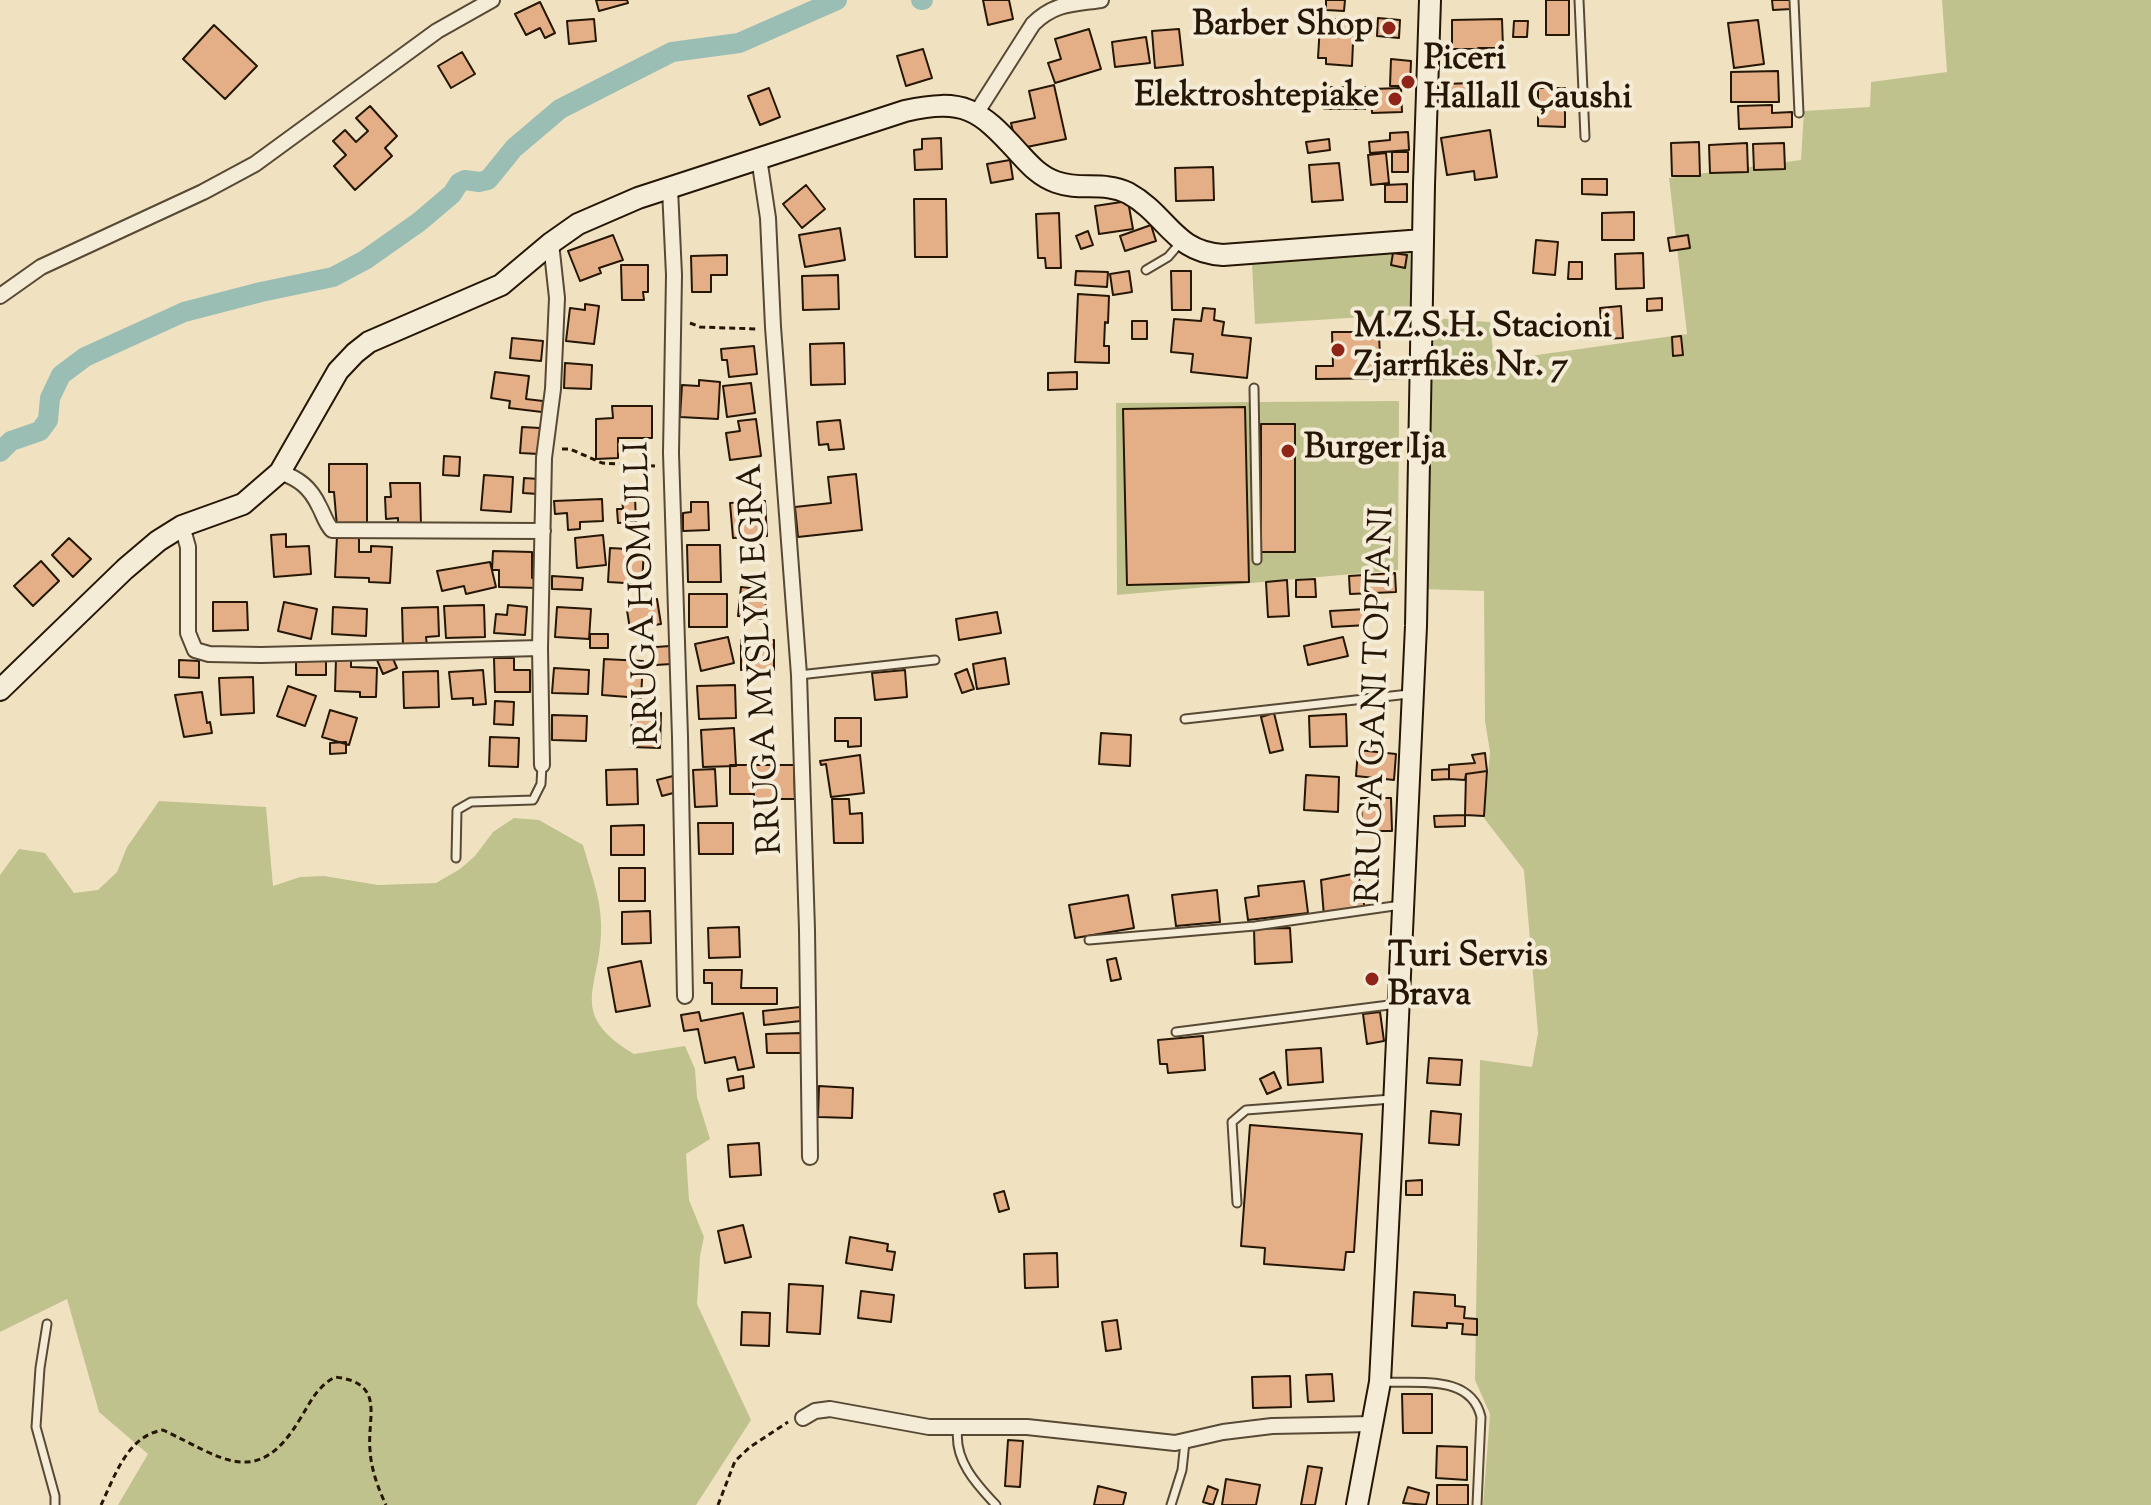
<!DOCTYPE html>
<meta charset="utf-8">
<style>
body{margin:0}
canvas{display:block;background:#f0e2c1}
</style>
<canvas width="2151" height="1505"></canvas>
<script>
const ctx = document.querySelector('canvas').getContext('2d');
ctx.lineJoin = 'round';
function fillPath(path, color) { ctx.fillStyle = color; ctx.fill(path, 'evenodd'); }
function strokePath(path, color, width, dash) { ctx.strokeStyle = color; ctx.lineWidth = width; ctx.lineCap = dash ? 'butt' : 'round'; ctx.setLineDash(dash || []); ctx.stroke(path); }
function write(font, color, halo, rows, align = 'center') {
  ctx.font = font + ' "Sorts Mill Goudy",serif'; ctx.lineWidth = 8; ctx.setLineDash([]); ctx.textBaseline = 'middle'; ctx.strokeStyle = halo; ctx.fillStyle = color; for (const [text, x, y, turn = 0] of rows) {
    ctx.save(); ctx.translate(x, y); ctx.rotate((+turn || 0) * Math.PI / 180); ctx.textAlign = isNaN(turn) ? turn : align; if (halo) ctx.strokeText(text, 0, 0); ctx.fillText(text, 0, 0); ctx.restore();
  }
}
const green = new Path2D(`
 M1942 0H2151V1505H1483L1490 1414 1475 1380 1480 1060 1532 1067 1538 1033 1524 870 1484 818 1490 752 1485 721 1484 591 1422 589 1432 318 1490 322 1494 361 1687 334 1669 178 1801 160 1804 111 1870 107 1871 82 1947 72Z
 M1410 251V314L1255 324 1252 264Z
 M1399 401 1398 570 1117 595 1116 403Z
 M159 801 266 807 273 886 300 877 324 876 378 885 436 883 460 869 475 856 493 832 514 818 539 820 583 845C590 871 601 898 601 924 603 987 564 1012 634 1054L685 1046 695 1069 697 1097 710 1139 686 1154 689 1200 704 1237 700 1256 697 1304 751 1420 696 1505H118L148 1454 99 1412 67 1299 0 1332V875L19 849 45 853 74 893 98 890 117 872 127 847Z`);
const canal = new Path2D(`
 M921 0H923
 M0 452 11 441 40 431 48 420 50 398 61 375 85 357 184 312 261 292 333 277 365 260 419 222 452 194 459 183 465 180 479 182 488 180 514 148 560 109 672 52 739 43 837 0`);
const building = new Path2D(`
 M596 0H627L628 3 599 11Z
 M983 0H1009L1013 19 988 25Z
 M1326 0H1345L1344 11 1326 10Z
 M1546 0H1569V35H1546Z
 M1772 0H1791V9L1773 10Z
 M540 2 555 33 545 38 540 28 526 35 515 14Z
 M1378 18 1400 20 1399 38 1377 36Z
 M594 19 596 41 569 44 567 21Z
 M1334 19 1354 20 1352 66 1326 64V58H1318L1320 25 1334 26Z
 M1502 19 1503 48 1452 49V20Z
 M1758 20 1764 64 1734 68 1728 23Z
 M1514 21H1528L1527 37H1513Z
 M214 25 257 66 225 99 183 59Z
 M1089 29 1101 69 1055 83 1048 63 1061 59 1055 39Z
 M1179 29 1183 65 1155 68 1152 31Z
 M1146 37 1150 63 1115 67 1112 42Z
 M1478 48H1503V67H1478Z
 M923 49 932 78 906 86 897 56Z
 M462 52 475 74 451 88 438 66Z
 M1391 59 1411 61 1410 86H1390Z
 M1778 71 1779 102H1731V72Z
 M1471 83 1468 93 1446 95 1445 84Z
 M1054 85 1066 139 1017 149 1011 123 1035 118 1029 91Z
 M1324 87H1365V109H1324Z
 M769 88 780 117 760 125 748 96Z
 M1401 88 1402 112 1372 113 1371 89Z
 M1538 88H1565V127L1538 126Z
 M1772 105V113L1792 112V127L1739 129 1738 106Z
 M370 106 397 136 385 148 392 156 355 190 334 166 346 155 333 141 345 130 356 142 368 131 356 118Z
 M1490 130 1497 177 1475 180 1474 171 1447 175 1441 138Z
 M1408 132 1409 150 1370 153 1369 142 1390 140V133Z
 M941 138 942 169 915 170 914 150 922 149V139Z
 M1329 139 1330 150 1308 153 1306 142Z
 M1699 142 1700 176H1672L1671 143Z
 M1747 143 1748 172 1710 173 1709 145Z
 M1784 143 1785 169 1754 170 1753 144Z
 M1392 152H1408V172H1392Z
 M1386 153 1389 183 1371 185 1368 155Z
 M1010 160 1013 179 991 183 987 164Z
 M1339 163 1343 200 1312 202 1309 165Z
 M1213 167 1214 200 1176 201 1175 168Z
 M1582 179H1607V195L1582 194Z
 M1407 184V202H1385V185Z
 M806 185 825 209 802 228 783 204Z
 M914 199H946L947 257H915Z
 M1128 201 1133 229 1099 234 1095 206Z
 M1634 212V240H1602V213Z
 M1059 213 1061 268H1046L1045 258H1038L1036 214Z
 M1151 225 1156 241 1125 251 1120 236Z
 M840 228 845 260 805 267 799 235Z
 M1088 231 1093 245 1081 249 1076 236Z
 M613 235 623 260 599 268 601 273 580 281 568 251Z
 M1688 235 1690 248 1670 251 1668 238Z
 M1536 240 1558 242 1555 275 1533 273Z
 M1393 253 1407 255 1405 268 1391 265Z
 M1643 253 1644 288 1616 289 1615 254Z
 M727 255V275H711V292H692L691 256Z
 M1569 262H1582V279H1568Z
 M621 265H648V292H643L644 300H622Z
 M1076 271 1108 272 1107 287 1075 285Z
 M1129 271 1132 292 1113 295 1110 274Z
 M1171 271H1191V310H1172Z
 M838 275 839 309 803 310 802 276Z
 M1078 294 1109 296 1108 323 1105 322 1104 346H1109V363L1075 362Z
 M1662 298V310L1647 311V299Z
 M585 304 599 306 594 344 566 341 570 308 585 310Z
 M1621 306 1623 338 1602 339 1600 308Z
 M1203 308 1215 309 1214 320 1224 322 1222 335 1251 338 1247 378 1191 372 1193 354 1171 352 1174 319 1201 321Z
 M1132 321H1147V339H1132Z
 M1332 332H1379L1380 360 1409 359V378L1316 379V366H1333Z
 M1681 336 1683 355 1673 356 1672 337Z
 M512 338 543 341 541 361 510 358Z
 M844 343 845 384 811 385 810 344Z
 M754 346 757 374 729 377 727 360H722L721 349Z
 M565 363 592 365 591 389 564 388Z
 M495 372 529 376 526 399 543 401 542 412 509 408 510 401 491 398Z
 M1077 372V389L1048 390V373Z
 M699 380 720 382 718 419 680 417 682 385 699 386Z
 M751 383 755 413 727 417 723 386Z
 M612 406H652V438H618V458L596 459V419L613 418Z
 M1245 407 1249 582 1127 585 1123 409Z
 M756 419 761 456 730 460 726 433 740 431 738 421Z
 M840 420 844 449 829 450 828 444 819 445 817 422Z
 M1261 424H1295V552H1261Z
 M522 427 540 428 539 454 520 453Z
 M444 456 460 457 459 476 443 475Z
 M329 464H367V527H337L334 492H329Z
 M856 474 862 530 798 537 795 507 831 503 828 477Z
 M484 475 513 477 511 512 481 510Z
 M524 478 539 479 538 494 523 493Z
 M390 483H420L421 527H398V518L386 519 385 497H391Z
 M635 497 636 522 618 523 617 509H623L622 498Z
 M602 499 603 521 580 522V529L568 530 567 513 555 514 554 501Z
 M765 501 767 536 733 538 730 503Z
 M691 502H708L709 530 683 531V513L691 512Z
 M286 534V547L309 546 311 574 274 577 271 535Z
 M603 535 606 565 577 568 575 538Z
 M337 536 359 537V552H371V546L392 547 390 583 369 582V578L335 577Z
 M69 538 91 559 73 577 52 555Z
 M687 545H720L721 582H688Z
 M610 548 644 550 642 584 608 582Z
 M493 551 532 552V578H538V588L499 587V570H492Z
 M41 561 59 581 33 606 14 586Z
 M490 562 496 587 466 594 464 586 442 591 437 571Z
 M1395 573 1396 592 1350 594 1349 576Z
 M552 576 583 578 582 590 552 589Z
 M1315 579 1316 597H1296V580Z
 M1287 580 1289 616 1268 617 1266 582Z
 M741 587 767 590 764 619 738 616Z
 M689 594H727V627H689Z
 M657 599 661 624 630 629 626 604Z
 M213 602H247L248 630 213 631Z
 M284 602 317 609 311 639 278 631Z
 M484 605 485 637 446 638 444 606Z
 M508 605 527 607 525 635 494 633 496 614 507 615Z
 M333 607 367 609 366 636 332 634Z
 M438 607 439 636 426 637 427 646 403 647 402 608Z
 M557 607 591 609 589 639 555 637Z
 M1366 609 1367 625 1332 627 1330 611Z
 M997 612 1001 633 959 640 956 619Z
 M590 634H608V648H590Z
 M728 637 734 663 701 671 695 644Z
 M1343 637 1348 656 1308 665 1304 646Z
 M741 640H774V670H741Z
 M670 646 671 664 656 665V647Z
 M391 654 397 668 383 674 377 660Z
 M494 658H514V670H530V692H495Z
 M1005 658 1009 684 977 689 973 664Z
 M336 659H351V667L377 668 376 697H360V692L335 691Z
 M604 659 643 661 641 698 602 695Z
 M179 660 199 661V678L179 677Z
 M296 661H326V675H296Z
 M554 668 589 670 588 694 552 693Z
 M967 669 974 689 962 693 955 674Z
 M483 670 486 704 473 705V698L452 699 449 672Z
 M905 670 907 697 875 700 872 673Z
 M438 671 439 707 404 708 403 672Z
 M253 677 254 713 221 715 219 678Z
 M735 685 736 718 699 719 697 686Z
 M288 686 316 696 305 726 277 716Z
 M202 692 207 723 210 722 212 733 184 737 175 695Z
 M495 701 514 702 513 725 494 724Z
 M330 710 357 718 349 745 322 737Z
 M632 712 661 713 660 748 631 747Z
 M1274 713 1283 750 1270 753 1261 717Z
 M1346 714 1347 746 1310 747 1309 716Z
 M552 715 587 716 586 741 552 740Z
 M835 718H861V746L848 747V741H835Z
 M734 728 736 766 703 767 701 730Z
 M1101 733 1131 735 1130 766 1099 764Z
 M490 737 519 738 518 767 489 766Z
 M346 742V753L330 754V743Z
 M1358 750 1396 754 1394 780 1356 776Z
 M1485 753 1487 771 1466 774 1465 780 1449 779V765L1475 763 1472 755Z
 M860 755 864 793 831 797 826 764 821 765 820 761Z
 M730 765H794L795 799H754V794H730Z
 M637 769 638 804 607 805 606 770Z
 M715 769 717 806 695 807 693 770Z
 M1449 769V779L1432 780V770Z
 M1487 771 1484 816 1465 815 1466 774Z
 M1306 775 1339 777 1338 812 1304 810Z
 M673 776 677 792 662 796 657 780Z
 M1361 798H1391L1392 831H1362Z
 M832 799H849L850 814 862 813 863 843H834Z
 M1465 815V826L1435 827 1434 816Z
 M698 823H733V854H699Z
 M644 825V855H611V826Z
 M619 868H645V901H619Z
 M1358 873 1365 909 1324 916 1321 880Z
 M1304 881 1308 913 1248 920 1245 898 1259 896 1258 886Z
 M1217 890 1220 922 1176 926 1172 895Z
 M1128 895 1134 928 1075 938 1069 905Z
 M650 911 651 943 622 944V912Z
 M739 927 740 957 709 958 708 928Z
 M1290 928 1292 962 1255 964 1254 929Z
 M1116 958 1121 979 1111 981 1107 960Z
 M641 961 650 1006 616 1012 608 968Z
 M704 970H742L741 988H777V1004H712V983H704Z
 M800 1007 801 1021 764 1025 763 1011Z
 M699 1012 701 1021 743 1013 754 1067 738 1070 735 1057 705 1063 698 1029 684 1031 681 1015Z
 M1380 1012 1384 1041 1367 1044 1363 1014Z
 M802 1033 803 1053H767L766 1034Z
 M1203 1036 1205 1070 1168 1073 1167 1064H1160L1158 1040Z
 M1321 1048 1323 1082 1288 1085 1286 1050Z
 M1429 1058 1462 1060 1460 1085 1427 1083Z
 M1274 1072 1281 1088 1267 1094 1260 1079Z
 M743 1076 744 1088 729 1091 727 1079Z
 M819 1086 853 1088 852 1118 818 1117Z
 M1431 1111 1461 1114 1459 1145 1429 1143Z
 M1250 1125 1362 1134 1354 1252H1346L1344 1270 1264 1264 1265 1248 1241 1246Z
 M759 1143 761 1175 730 1177 728 1145Z
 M1422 1180V1195H1406V1181Z
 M1004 1191 1009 1209 999 1212 994 1194Z
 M743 1225 751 1257 725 1263 718 1231Z
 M850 1237 888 1244 887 1251 895 1252 892 1270 846 1263Z
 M1057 1253 1058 1287 1025 1288 1024 1254Z
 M789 1284 823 1286 820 1334 787 1332Z
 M861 1291 894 1295 891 1322 858 1318Z
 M1414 1292 1455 1295V1306L1465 1307 1464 1318 1477 1319V1335L1462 1334 1463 1324 1447 1323V1328L1412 1326Z
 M742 1312 770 1313 769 1346 741 1345Z
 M1117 1320 1121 1349 1106 1351 1102 1322Z
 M1332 1374 1334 1401 1308 1402 1306 1375Z
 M1290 1376 1291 1407 1253 1408 1252 1377Z
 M1402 1394H1432V1433H1403Z
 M1008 1440 1023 1441 1020 1487 1005 1486Z
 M1437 1446 1467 1447V1480L1436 1478Z
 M1308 1466 1322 1468 1315 1505H1301Z
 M1226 1479 1260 1485 1256 1505H1222Z
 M1437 1485H1468V1505H1437Z
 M1098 1486 1126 1493 1123 1505H1094Z
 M1208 1486 1218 1490 1213 1505 1203 1502Z
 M1408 1487 1429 1493 1426 1505 1403 1503Z`);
const path = new Path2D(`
 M690 323 700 327 757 329
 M562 449H570L602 463 655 466
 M101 1505C115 1476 127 1436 163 1430 221 1457 257 1491 300 1419 311 1401 317 1387 335 1377 386 1383 367 1416 370 1450 371 1469 378 1488 386 1505
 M718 1505 735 1461 750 1447 788 1422`);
const lane = new Path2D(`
 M1579 0 1585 137
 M1794 0 1799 113
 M1146 270 1168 257 1181 242
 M1254 388 1257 560
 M799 675 935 660
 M1185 719 1409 694
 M456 858 457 810 471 802 533 800 541 784 542 765
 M1089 940 1255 926 1401 905
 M1176 1032 1397 1004
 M1237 1203 1232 1122 1246 1110 1392 1099
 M47 1324 40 1368 36 1427 55 1496V1505
 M1384 1382C1419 1384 1471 1374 1481 1417L1477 1505
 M958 1428C953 1459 976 1484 996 1505
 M1171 1505 1182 1470 1185 1442`);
const street = new Path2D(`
 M977 112 1033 24C1054 3 1073 4 1101 0
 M759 158 768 218 773 327 799 675 807 930 810 1157
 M670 189 674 275 671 453 680 737 685 996
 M0 296 41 267 203 192 255 164 437 31 492 0
 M280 472C299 479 310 487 319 506 324 515 325 522 332 530L543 531
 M182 526 188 547V633L195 650 209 654 261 655 540 648
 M542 765 540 648 544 458 553 389 557 298 551 243
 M803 1418 815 1411 830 1409 929 1427H1027L1175 1443 1223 1432 1272 1426 1373 1424`);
const secondary = new Path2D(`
 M0 690 125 569 158 541 182 526 243 504 280 472 338 371 355 353 369 342 501 285 551 243 578 224 638 198 905 111C964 98 979 109 1018 152 1029 164 1039 176 1056 182 1080 191 1104 181 1128 193 1168 215 1173 252 1223 255L1423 240
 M1357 1505 1380 1382 1392 1149 1416 626 1424 185 1430 0`);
const markers = [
 [1389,28,8,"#8f2418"],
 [1408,82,8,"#8f2418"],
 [1395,99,8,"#8f2418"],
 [1338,350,8,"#8f2418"],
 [1288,451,8,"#8f2418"],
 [1372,979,8,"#8f2418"]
];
const poiNames = [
 ["Barber Shop",1373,28,"right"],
 ["Piceri",1424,62],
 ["Hallall Çaushi",1424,101],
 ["Elektroshtepiake",1379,99,"right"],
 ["M.Z.S.H. Stacioni",1354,330],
 ["Zjarrfikës Nr. 7",1354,369],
 ["Burger Ija",1304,451],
 ["Turi Servis",1388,959],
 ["Brava",1388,998]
];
const streetNames = [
 ["RRUGA HOMULLI",646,593,-92],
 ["RRUGA MYSLYM EGRA",764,659,-93],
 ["RRUGA GANI TOPTANI",1379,705,-88]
];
fillPath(green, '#c0c28e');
strokePath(canal, '#9abdb4', 20);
fillPath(building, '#e4af87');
strokePath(building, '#251606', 2);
strokePath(lane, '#584935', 11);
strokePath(street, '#584935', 18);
strokePath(secondary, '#251606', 24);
strokePath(path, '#251606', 3, [6, 4]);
strokePath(lane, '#f5ecd7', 7);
strokePath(street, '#f5ecd7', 14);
strokePath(secondary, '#f5ecd7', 20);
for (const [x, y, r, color] of markers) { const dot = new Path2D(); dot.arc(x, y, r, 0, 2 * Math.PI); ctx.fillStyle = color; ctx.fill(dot); strokePath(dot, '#f5ecd7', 3); }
write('bold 34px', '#251606', '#f5ecd7', poiNames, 'left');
write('34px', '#251606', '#f5ecd7', streetNames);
</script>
